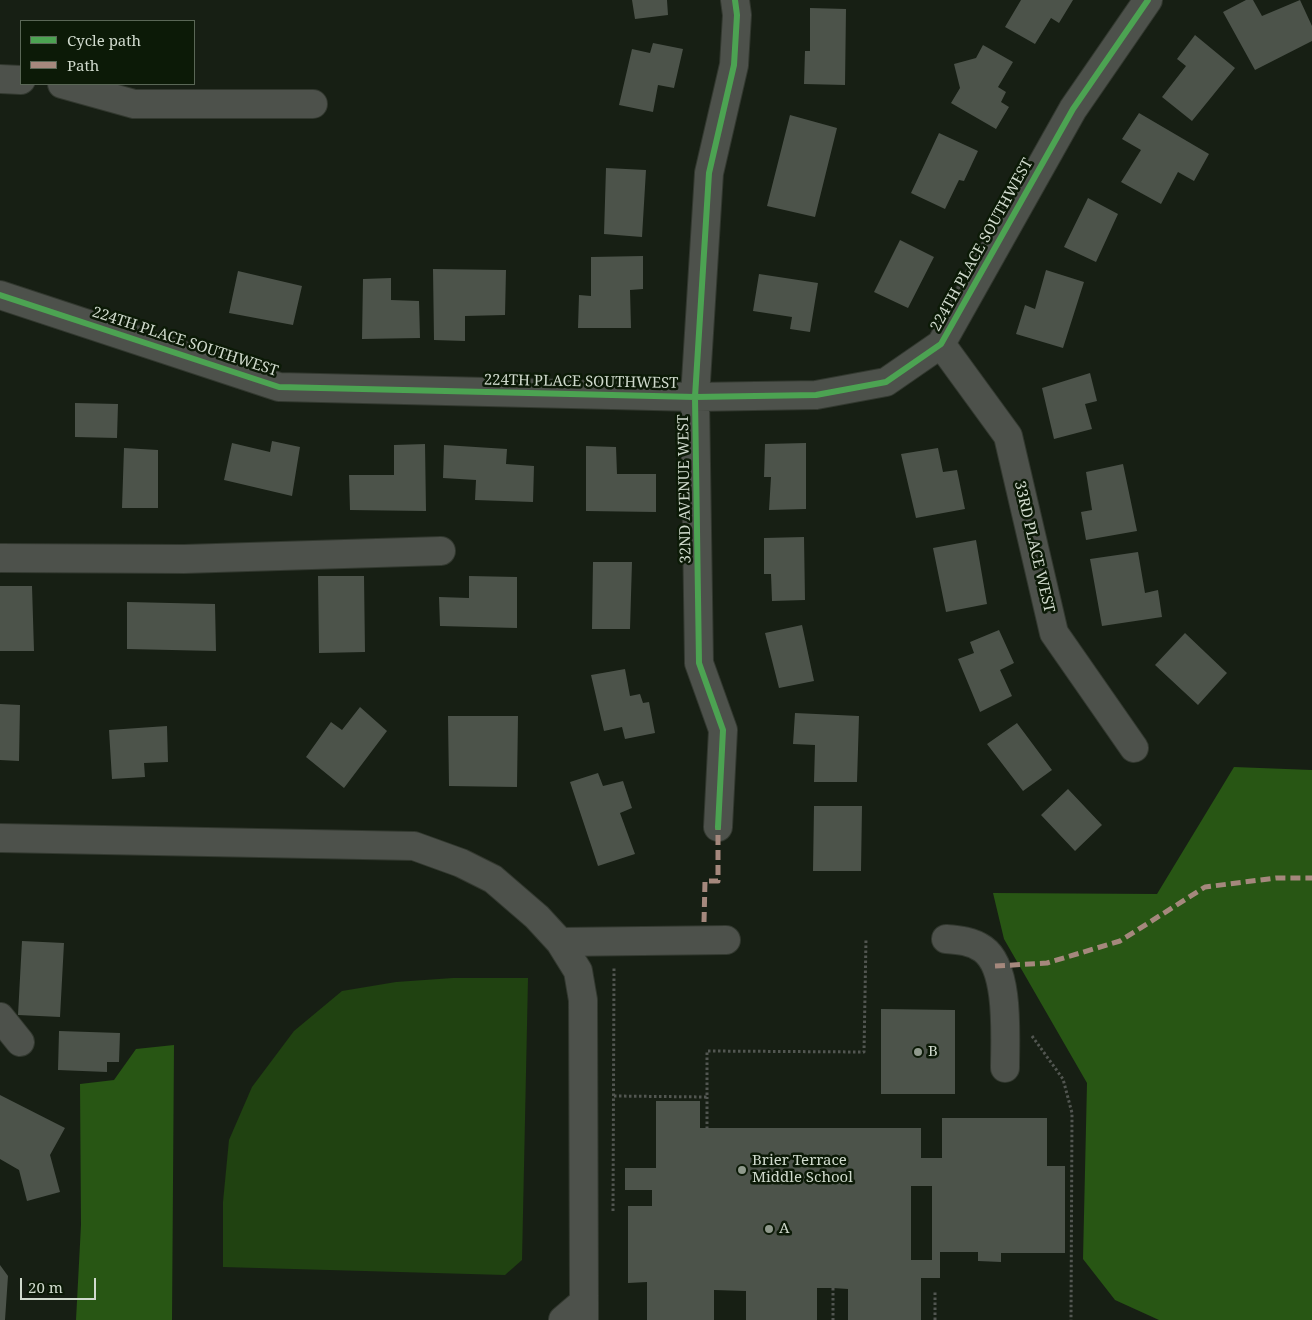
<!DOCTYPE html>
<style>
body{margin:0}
#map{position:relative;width:1312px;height:1320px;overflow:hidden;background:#171f14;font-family:"Noto Serif",serif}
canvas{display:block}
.legend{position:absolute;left:20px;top:20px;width:175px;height:65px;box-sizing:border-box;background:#0c1a07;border:1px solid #5a6756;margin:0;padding:6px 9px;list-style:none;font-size:15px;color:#d0dacd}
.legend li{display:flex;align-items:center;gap:10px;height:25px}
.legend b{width:25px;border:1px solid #5a6756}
.scale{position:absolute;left:20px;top:1278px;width:76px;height:22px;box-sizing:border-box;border:2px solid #d0dacd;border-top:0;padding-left:6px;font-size:15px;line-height:18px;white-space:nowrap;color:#d0dacd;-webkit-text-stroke:4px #0c1a07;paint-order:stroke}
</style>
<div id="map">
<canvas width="1312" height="1320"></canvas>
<ul class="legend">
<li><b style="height:6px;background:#4ca352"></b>Cycle path</li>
<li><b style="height:6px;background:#a5887d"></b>Path</li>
</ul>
<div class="scale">20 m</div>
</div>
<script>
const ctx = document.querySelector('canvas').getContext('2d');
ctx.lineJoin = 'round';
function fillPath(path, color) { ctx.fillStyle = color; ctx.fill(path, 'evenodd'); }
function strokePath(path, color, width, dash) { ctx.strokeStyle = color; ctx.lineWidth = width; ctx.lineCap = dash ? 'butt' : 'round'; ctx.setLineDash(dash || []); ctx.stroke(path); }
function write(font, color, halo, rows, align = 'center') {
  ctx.font = font + ' "Noto Serif",serif'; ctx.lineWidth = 5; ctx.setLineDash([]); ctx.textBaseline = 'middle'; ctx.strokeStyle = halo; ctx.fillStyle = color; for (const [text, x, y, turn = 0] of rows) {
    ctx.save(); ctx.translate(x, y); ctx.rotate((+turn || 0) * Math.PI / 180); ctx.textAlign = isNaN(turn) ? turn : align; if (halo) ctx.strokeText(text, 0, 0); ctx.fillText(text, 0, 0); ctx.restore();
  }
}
const green = new Path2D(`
 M453 978H528L522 1260 505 1275 223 1267V1202L229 1140 252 1087 294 1031 342 991 396 982Z`);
const forest = new Path2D(`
 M1234 767 1312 770V1320H1159L1115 1300 1083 1259 1087 1083 1004 939 993 893 1157 894Z
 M174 1045 172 1320H76L81 1225 80 1084 114 1080 136 1049Z`);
const building = new Path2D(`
 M632 0H667L668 15 635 19Z
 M1021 0H1073L1059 23 1051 18 1035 44 1005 27Z
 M1246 0H1253L1262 16 1300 0 1312 26V41L1255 70 1223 12Z
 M810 8 846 9 845 85 804 84 805 51H810Z
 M1195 35 1235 68 1192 121 1162 97 1186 66 1177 59Z
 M653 43 683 49 674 88 658 85 653 112 619 105 632 49 650 53Z
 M983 45 1013 62 998 87 1006 92 1001 102 1009 107 996 129 951 103 960 88 954 64 976 58Z
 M1139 113 1209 154 1194 181 1178 172 1161 204 1121 182 1141 150 1122 139Z
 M790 115 837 128 815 217 767 206Z
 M939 133 978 151 964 181 959 180 945 209 911 193Z
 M606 168 646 170 642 237 604 234Z
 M1088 198 1118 214 1096 262 1064 247Z
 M900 240 934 257 908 308 874 292Z
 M643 256V289L630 290 631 328H578L579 295 591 296V257Z
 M433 269 506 270 505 315 465 316V341L434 340Z
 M1046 270 1084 282 1063 348 1016 334 1025 305 1035 309Z
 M238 271 302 286 293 325 229 313Z
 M759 274 818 283 810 332 790 329 792 317 753 311Z
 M391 278V300L419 301 420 338 362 339 363 279Z
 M1090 373 1097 401 1085 404 1092 429 1054 439 1042 388Z
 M75 403 118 404 117 438 75 437Z
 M272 441 300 447 292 496 224 480 232 443 270 452Z
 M806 443V509L769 510 771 477H764L765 444Z
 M425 444 426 511 350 510 349 475H394V445Z
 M444 445 507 449 506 464 534 466 533 502 475 500 476 480 443 478Z
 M586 446 616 447 617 474H656V512L586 511Z
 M124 448 158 450V508H122Z
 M938 448 943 472 957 470 965 509 916 518 901 454Z
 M1123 464 1137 531 1086 540 1081 512 1092 510 1086 472Z
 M804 537 805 600 772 601 771 574H764V538Z
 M976 540 987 604 946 612 933 548Z
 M1138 552 1145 593 1158 590 1162 617 1102 626 1090 559Z
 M593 562H632L630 629H592Z
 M318 576H364L365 652 319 653Z
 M469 576 517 577V628L440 626 439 597 469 598Z
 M0 586H32L34 651H0Z
 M127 602 215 604 216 651 127 649Z
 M802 625 814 681 779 688 765 633Z
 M999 630 1014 663 1000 670 1012 696 980 712 958 659 974 653 970 642Z
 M1185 633 1227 673 1198 705 1155 665Z
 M625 669 630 696 640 694 643 703 649 702 655 733 625 739 622 727 604 731 591 675Z
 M0 704 20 705 19 761 0 760Z
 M360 707 387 731 344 788 306 757 331 722 342 730Z
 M795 713 859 716 857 782H814L815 745 793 744Z
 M448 716H518L517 787 449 786Z
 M1017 723 1052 770 1023 791 987 744Z
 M167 726 168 762 144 763 145 777 112 779 109 730Z
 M598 773 603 786 623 781 632 808 620 813 635 854 598 866 570 782Z
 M1068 789 1102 825 1075 851 1041 815Z
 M814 806H862L861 871H813Z
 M22 941 64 943 60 1017 18 1015Z
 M881 1009 955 1010V1094H881Z
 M59 1031 120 1033 119 1062H107V1072L58 1070Z
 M0 1095 65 1128 50 1155 60 1192 27 1201 19 1170 0 1159Z
 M656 1101H700V1128H921V1158H942V1118H1047V1166H1065V1253H1001V1262L978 1261V1252H940V1278H921V1320H848V1289L833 1288H817V1320H746V1291L714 1290V1320H647V1282L628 1283V1206H652V1190H625V1168H656ZM911 1186H932V1260H911Z
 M0 1265 8 1276 5 1320H0Z`);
const path = new Path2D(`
 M1032 1036 1063 1079 1072 1113 1071 1320
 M614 1096 707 1097V1051L864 1052 866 938
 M707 1129V1097
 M613 1211 614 968
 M833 1288V1320
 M935 1320V1290`);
const minor = new Path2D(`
 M0 79 21 80
 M62 84 134 104H313
 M0 295 279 387 695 397 816 395 886 382 941 344 1073 109 1148 0
 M941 344 1008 436 1054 633 1134 748
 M0 558 184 559 441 551
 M718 827 723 730 699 663 695 397 709 173 734 65 737 15 735 0
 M0 838 414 846 461 863 493 879 537 917 560 942 578 971 583 1000 584 1302
 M946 939C959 940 972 941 983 949 1010 968 1005 1037 1005 1068
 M560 942 726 940
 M0 1017 20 1042
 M563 1320 584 1302V1320`);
const quiet = new Path2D(`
 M704 922 705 881H718V827
 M995 966 1047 963 1120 941 1205 887 1276 878H1312`);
const cycleway = new Path2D(`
 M0 295 279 387 695 397 816 395 886 382 941 344 1073 109 1148 0
 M718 827 723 730 699 663 695 397 709 173 734 65 737 15 735 0`);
const markers = [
 [918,1052,5,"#8f998c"],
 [742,1170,5,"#8f998c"],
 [769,1229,5,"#8f998c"]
];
const streetNames = [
 ["224TH PLACE SOUTHWEST",982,245,-61],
 ["224TH PLACE SOUTHWEST",185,342,18],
 ["224TH PLACE SOUTHWEST",581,382,1],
 ["32ND AVENUE WEST",685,489,-91],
 ["33RD PLACE WEST",1034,547,77]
];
const poiNames = [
 ["B",928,1052],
 ["Brier Terrace",752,1161],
 ["Middle School",752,1178],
 ["A",779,1229]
];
fillPath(green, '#204211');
fillPath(forest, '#285614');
fillPath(building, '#4c534a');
strokePath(minor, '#32382f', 30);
strokePath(path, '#525651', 3, [2.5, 2.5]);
strokePath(minor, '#4d514b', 28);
strokePath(quiet, '#a5887d', 5, [10, 5]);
strokePath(cycleway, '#4ca352', 6);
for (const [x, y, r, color] of markers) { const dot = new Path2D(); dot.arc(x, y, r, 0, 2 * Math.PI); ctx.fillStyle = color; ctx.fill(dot); strokePath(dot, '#0c1a07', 2); }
write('15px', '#d0dacd', '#0c1a07', streetNames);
write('15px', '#d0dacd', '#0c1a07', poiNames, 'left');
</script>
